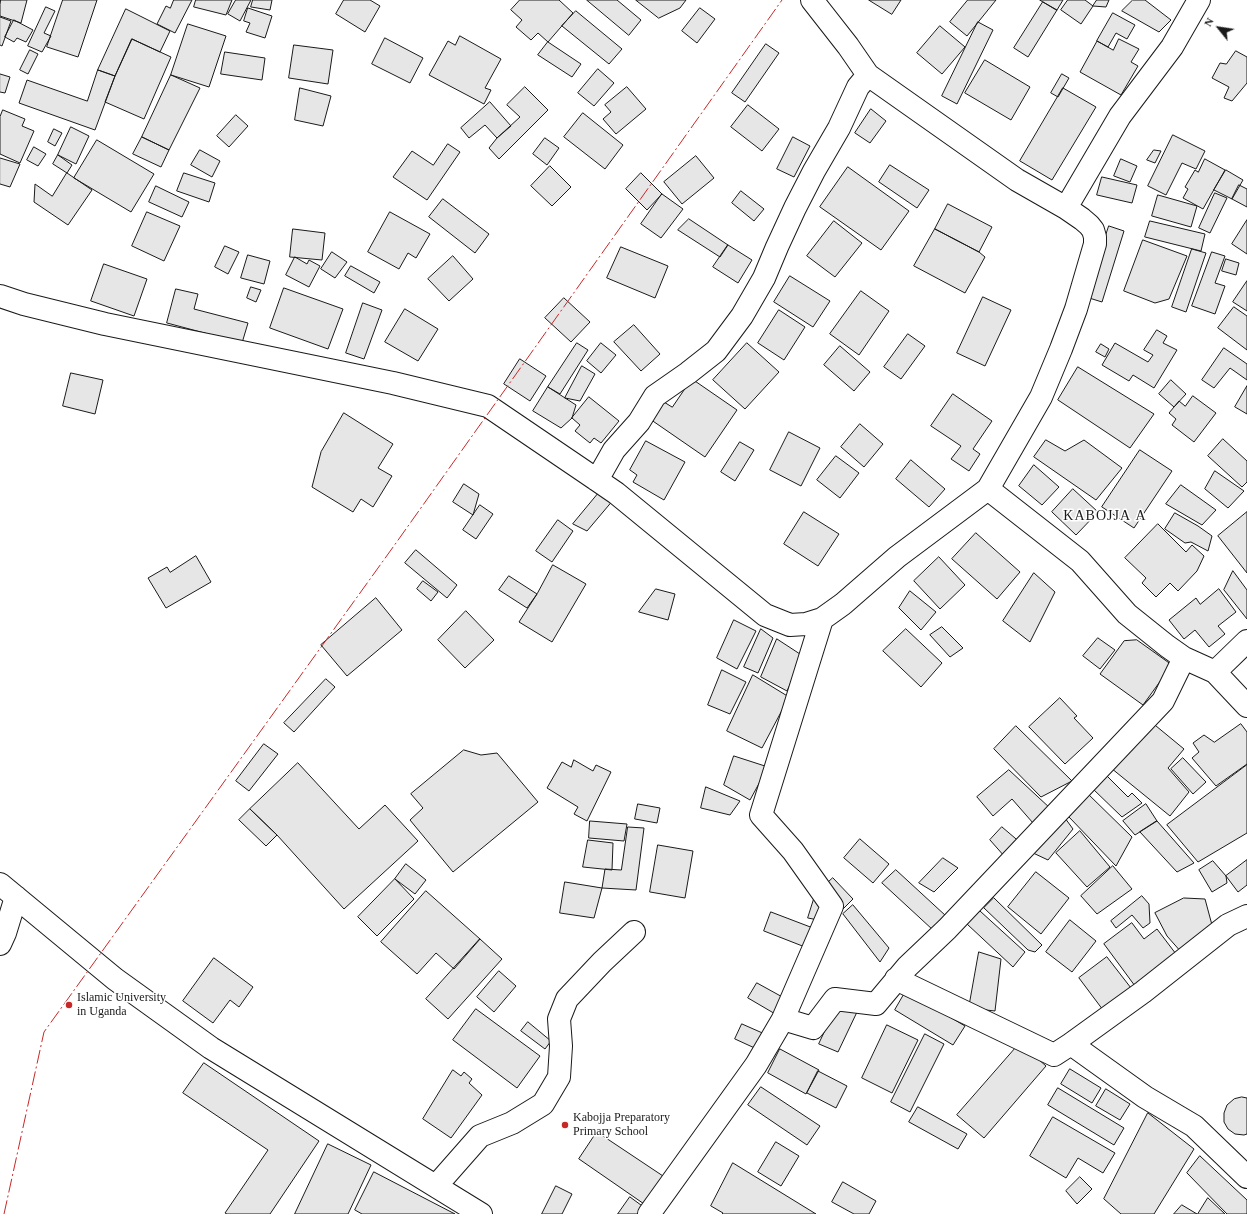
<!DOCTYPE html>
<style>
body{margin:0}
#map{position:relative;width:1247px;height:1214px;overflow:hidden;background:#fff;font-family:Georgia,serif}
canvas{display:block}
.north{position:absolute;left:1199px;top:8px;width:40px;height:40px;-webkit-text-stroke:3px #fff;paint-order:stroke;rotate:300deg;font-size:11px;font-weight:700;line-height:16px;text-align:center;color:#1a1a1a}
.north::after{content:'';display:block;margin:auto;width:14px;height:18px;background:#1a1a1a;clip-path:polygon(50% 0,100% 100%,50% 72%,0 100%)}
</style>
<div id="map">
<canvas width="1247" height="1214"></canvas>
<div class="north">N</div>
</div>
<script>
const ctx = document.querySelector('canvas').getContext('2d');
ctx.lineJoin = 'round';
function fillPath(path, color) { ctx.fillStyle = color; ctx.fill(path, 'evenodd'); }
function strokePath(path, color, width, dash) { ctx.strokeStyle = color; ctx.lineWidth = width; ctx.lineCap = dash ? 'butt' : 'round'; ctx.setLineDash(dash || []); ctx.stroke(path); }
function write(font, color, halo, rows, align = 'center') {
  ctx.font = font + ' Georgia,serif'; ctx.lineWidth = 3; ctx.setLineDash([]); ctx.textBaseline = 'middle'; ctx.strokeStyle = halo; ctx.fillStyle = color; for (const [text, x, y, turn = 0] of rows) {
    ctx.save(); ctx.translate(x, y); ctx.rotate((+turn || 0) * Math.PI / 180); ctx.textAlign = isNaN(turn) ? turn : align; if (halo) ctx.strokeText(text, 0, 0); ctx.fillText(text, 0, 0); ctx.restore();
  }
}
const building = new Path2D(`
 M1 0H27L21 23 0 16V5Z
 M63 0H97L78 57 47 47Z
 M174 0H192L175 33 157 24 166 6 170 8Z
 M196 0H232L226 15 194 7Z
 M236 0H251L240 21 228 14Z
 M253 0H272L270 10 251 7Z
 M344 0H370L380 6 365 32 336 14Z
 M520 0H559L573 13 548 42 538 33 531 40 516 27 522 20 511 10Z
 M587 0H617L641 20 629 35Z
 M636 0H686L680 8 659 18Z
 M869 0H901L892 14Z
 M968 0H996L967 36 950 22Z
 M1040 0H1063L1057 10Z
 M1068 0H1085L1093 6 1081 24 1061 10Z
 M1097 0H1109L1106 7 1093 6Z
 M1133 0H1145L1171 20 1159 32 1122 11Z
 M1043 2 1057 10 1028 57 1014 48Z
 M46 7 55 11 44 33 51 36 42 52 28 46Z
 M248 8 272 16 265 38 246 32 250 23 244 21Z
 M700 8 715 19 697 43 682 31Z
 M126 9 170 31 160 52 132 39 115 76 98 70Z
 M576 11 622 49 609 64 562 26Z
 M1113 13 1135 25 1127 39 1116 33 1108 47 1097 41Z
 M0 17 11 21 2 46 0 45Z
 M14 20 33 30 26 42 17 38 14 42 5 37Z
 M978 22 993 30 957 104 942 96Z
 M188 24 226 36 209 87 171 75Z
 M940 26 965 47 942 74 917 53Z
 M460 36 501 59 485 88 491 90 484 104 429 75 448 41 455 45Z
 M385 38 423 58 410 83 372 64Z
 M132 39 171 57 144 119 105 102 115 76Z
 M1119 39 1139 49 1131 62 1138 66 1121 95 1080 72 1097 41 1113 50Z
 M548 42 581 64 572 77 538 55Z
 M766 44 779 53 745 102 732 93Z
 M294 45 333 50 328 84 289 78Z
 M30 50 38 54 28 74 20 70Z
 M1236 51 1247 57V83L1232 101 1224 98 1229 87 1212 78 1220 63 1226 64Z
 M225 52 265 58 262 80 221 74Z
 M985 60 1030 87 1011 120 965 93Z
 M598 69 614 83 594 106 578 93Z
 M98 70 115 76 95 130 19 103 27 80 87 101Z
 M0 74 10 77 5 93 0 92Z
 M1062 74 1069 78 1058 97 1051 93Z
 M171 75 200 88 169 150 142 137Z
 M525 87 548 110 499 159 489 148 497 138 520 117 507 105Z
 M627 87 646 109 616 134 603 119 611 112 605 105Z
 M300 88 331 96 323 126 295 120Z
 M1063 88 1096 107 1052 180 1020 161Z
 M490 102 511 126 497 138 485 125 469 138 461 128Z
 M748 105 779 129 762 151 731 127Z
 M871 109 886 121 870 143 855 133Z
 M3 110 25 119 22 126 34 131 20 163 0 154V117Z
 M583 113 623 145 605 169 564 137Z
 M236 115 248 126 229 147 217 136Z
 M71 127 89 136 76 164 58 155Z
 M54 129 62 133 55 146 48 142Z
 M1173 135 1205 151 1196 169 1182 163 1166 195 1148 186Z
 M142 137 169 150 161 167 133 154Z
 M793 137 810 146 794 177 777 169Z
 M545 138 559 148 547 165 533 154Z
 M97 140 154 174 131 212 74 178Z
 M448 144 460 152 427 200 393 177 412 151 433 165Z
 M34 147 46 154 38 166 27 160Z
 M200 150 220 161 212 177 191 165Z
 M1154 150 1161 151 1155 163 1147 160Z
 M58 155 72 165 67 173 53 164Z
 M696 156 714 178 682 204 664 182Z
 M0 158 20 164 10 187 0 184Z
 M1121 159 1137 166 1130 182 1114 176Z
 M1205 159 1225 170 1203 209 1183 198 1188 189 1185 187 1195 170 1198 172Z
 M890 165 929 190 917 208 879 182Z
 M550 166 571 187 552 206 531 186Z
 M848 167 909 211 881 250 820 207Z
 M1226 170 1243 180 1232 199 1214 190Z
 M67 173 92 190 68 225 34 202 35 184 52 196Z
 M184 173 215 183 209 202 177 191Z
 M641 173 662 194 647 210 626 189Z
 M1102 177 1137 185 1132 203 1097 195Z
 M1239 185 1247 189V207L1232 199Z
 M156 186 189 202 182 217 149 202Z
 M741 191 764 209 754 221 732 203Z
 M1215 193 1227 198 1210 233 1199 228Z
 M662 194 683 209 661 238 641 224Z
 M1158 195 1197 206 1191 227 1152 216Z
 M443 199 489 234 475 253 429 217Z
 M948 204 992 227 979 252 935 229Z
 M147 212 180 226 164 261 132 246Z
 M390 212 430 234 416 258 408 253 399 269 368 252Z
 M689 219 728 245 720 257 678 230Z
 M1247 220V254L1232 244Z
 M834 221 862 243 835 277 807 256Z
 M1150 221 1205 234 1201 251 1145 237Z
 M1109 226 1124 231 1102 302 1086 297Z
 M293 229 325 233 322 260 290 257Z
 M935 229 979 252 985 257 965 293 914 266Z
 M1143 240 1187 256 1169 299 1155 303 1124 291Z
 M728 245 752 260 738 283 713 267Z
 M225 246 239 252 228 274 215 267Z
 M621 247 668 266 655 298 607 278Z
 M1192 249 1206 253 1186 312 1172 307Z
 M332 252 347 262 335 278 321 269Z
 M1212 252 1225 256 1215 283 1225 286 1215 314 1192 306Z
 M248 255 270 261 264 284 241 278Z
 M453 256 473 279 449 301 428 279Z
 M295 257 307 264 309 260 320 266 309 287 286 275Z
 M1226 259 1239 263 1236 275 1222 271Z
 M104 264 147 279 134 316 91 301Z
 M351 266 380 282 374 293 345 276Z
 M790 276 830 301 813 327 774 302Z
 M1247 281V311L1233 302Z
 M251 287 261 290 256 302 247 298Z
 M284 288 343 309 328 349 270 328Z
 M176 289 198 294 194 309 248 323 242 343 167 323Z
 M861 291 889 311 859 355 830 334Z
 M983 297 1011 310 985 366 957 353Z
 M564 298 590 322 571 342 545 318Z
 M363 303 382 310 364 359 346 353Z
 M1234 307 1247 316V350L1218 328Z
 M405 309 438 329 418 361 385 342Z
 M779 310 805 327 784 360 758 343Z
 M634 325 660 354 641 371 614 342Z
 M1157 330 1167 336 1163 343 1177 350 1154 388 1133 375 1129 381 1102 365 1115 343 1148 362 1153 355 1144 350Z
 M908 334 925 346 901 379 884 367Z
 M577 343 588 350 560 394 548 387Z
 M601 343 616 355 601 373 587 361Z
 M747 343 779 372 745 409 713 380Z
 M1101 344 1109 349 1105 357 1096 352Z
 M840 346 870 372 854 391 824 365Z
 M1224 348 1247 364V380L1230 368 1214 388 1202 380Z
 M520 359 546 376 530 401 504 384Z
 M582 366 595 374 580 401 565 398Z
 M1078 367 1154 414 1130 448 1058 400Z
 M71 373 103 380 95 414 63 406Z
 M692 379 737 410 705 457 647 417 659 399 672 407Z
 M1171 380 1186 394 1174 407 1159 394Z
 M1247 386V414L1235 407Z
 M548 387 576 405 572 418 561 428 533 411Z
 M953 394 992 421 973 449 980 454 969 471 951 459 961 446 931 426Z
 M1193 396 1216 413 1194 442 1172 425 1176 419 1169 413 1179 401 1185 406Z
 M589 397 619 421 601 443 594 438 590 443 575 431 580 425 572 418Z
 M344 413 393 444 378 468 392 476 373 507 361 499 353 512 312 487 321 452Z
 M860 424 883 444 864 467 841 447Z
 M789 432 820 448 801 486 770 470Z
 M1223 439 1247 461V482L1242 487 1208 456Z
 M1046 440 1065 451 1084 440 1122 468 1096 500 1034 457Z
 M646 441 685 462 664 500 633 482 637 475 630 470Z
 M740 442 754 450 735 481 721 472Z
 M1140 450 1172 471 1134 528 1102 507Z
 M836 456 859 473 840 498 817 480Z
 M911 460 945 489 929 507 896 479Z
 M1034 465 1059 487 1042 505 1019 486Z
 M1215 471 1244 491 1228 508 1205 489Z
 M464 484 479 494 473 515 453 502Z
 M1181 485 1216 510 1202 525 1166 504Z
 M602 489 614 499 587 531 573 524Z
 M1073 489 1098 512 1076 535 1052 512Z
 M480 505 493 514 476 539 463 530Z
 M804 512 839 534 818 566 784 544Z
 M1247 512V573L1218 536Z
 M1175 513 1198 526 1212 536 1208 551 1191 542 1185 543 1165 529Z
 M558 520 573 531 552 562 536 551Z
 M1158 524 1186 552 1192 545 1204 556 1197 571 1178 591 1170 583 1156 597 1142 583 1146 578 1125 558Z
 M976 533 1020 572 997 599 952 559Z
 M416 550 457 585 447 598 405 563Z
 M196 556 211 582 166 608 148 578 167 567 170 572Z
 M939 557 965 585 940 609 914 581Z
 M553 565 586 584 552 642 519 622 537 594Z
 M1233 571 1247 590V619L1224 590Z
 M1034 573 1055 592 1030 642 1003 621Z
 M509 576 537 594 527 608 499 590Z
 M423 581 438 592 431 601 417 589Z
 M656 589 675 594 668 620 639 612Z
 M1219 589 1236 612 1218 626 1225 634 1209 647 1195 630 1184 639 1169 620 1196 598 1200 604Z
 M910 591 936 612 921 630 899 608Z
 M376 598 402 630 347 676 321 645Z
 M466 611 494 640 465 668 438 640Z
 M734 620 756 631 737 669 717 658Z
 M942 627 963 648 950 657 930 635Z
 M761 629 773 638 758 673 744 667Z
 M906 629 942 663 921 687 883 651Z
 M1098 638 1115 650 1100 669 1083 656Z
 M777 639 803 656 787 691 761 677Z
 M1137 640 1172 665 1143 705 1100 674 1124 641Z
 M722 670 746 682 730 714 708 705Z
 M753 675 789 697 762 748 727 731Z
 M326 679 335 687 294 732 284 723Z
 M1060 698 1077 716 1074 718 1093 738 1065 764 1029 727Z
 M1150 721 1184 749 1168 768 1189 792 1170 816 1111 768Z
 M1241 724 1247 732V764L1216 786 1192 758 1199 752 1193 743 1204 735 1214 742Z
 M1016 726 1072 781 1041 797 994 749Z
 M264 744 278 754 249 791 236 781Z
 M464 750 481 755 497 753 538 802 453 872 410 820 423 808 411 794Z
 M734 756 768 767 750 800 724 785Z
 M1183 758 1206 782 1193 794 1171 769Z
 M574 760 593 771 596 765 611 772 587 821 574 814 578 807 547 788 562 762 571 767Z
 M298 763 359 829 385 805 418 841 344 909 277 835 250 809Z
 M1247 765V833L1198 862 1167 825Z
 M1009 770 1051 809 1033 823 1012 799 993 816 977 797Z
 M1105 774 1128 797 1132 793 1142 803 1122 817 1092 788Z
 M706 787 740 801 730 815 701 808Z
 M1085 791 1132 837 1116 866 1069 817Z
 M638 804 660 808 657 823 635 819Z
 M1146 804 1157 821 1135 835 1123 821Z
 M250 809 277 835 266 846 239 820Z
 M1062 814 1073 829 1048 860 1031 852Z
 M590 821 627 824 624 841 589 838Z
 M1157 821 1194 863 1177 872 1140 832Z
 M628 827 644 828 636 890 602 888 605 869 621 870Z
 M1002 827 1022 844 1005 857 990 840Z
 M1080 831 1110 867 1087 887 1056 853Z
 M860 839 889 864 873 883 844 858Z
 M588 840 613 843 612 870 583 867Z
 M658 845 693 851 685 898 650 892Z
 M943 858 958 868 934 892 919 883Z
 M1247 860V885L1238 892 1226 876Z
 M1213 861 1226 876 1227 883 1212 892 1199 870Z
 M406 864 426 880 415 894 395 879Z
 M1113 866 1132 889 1097 914 1081 896Z
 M896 870 946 916 933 930 882 883Z
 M1036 872 1069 898 1041 934 1008 907Z
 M833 878 853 899 842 910 821 889Z
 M395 879 414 899 377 936 358 917Z
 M565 882 602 888 594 918 560 913Z
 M426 891 480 939 454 969 436 953 417 974 381 942Z
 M1142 896 1149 904 1150 923 1143 928 1132 915 1116 928 1111 921Z
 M994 898 1042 945 1035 952 1028 950 984 908Z
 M1184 898 1205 899 1212 925 1182 953 1167 936 1155 913Z
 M814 899 825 903 818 920 808 918Z
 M853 905 889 948 880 962 843 914Z
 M980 911 1025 952 1013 967 967 924Z
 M771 912 813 928 805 947 764 931Z
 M1070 920 1096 941 1072 972 1046 952Z
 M1132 923 1144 939 1157 929 1176 954 1135 986 1104 944Z
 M480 939 502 959 448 1019 426 999Z
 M979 952 1001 959 995 1011 969 1008Z
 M1107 957 1131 988 1103 1010 1079 978Z
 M214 958 253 987 239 1007 230 1000 213 1023 183 1001Z
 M499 971 516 986 494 1012 477 997Z
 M757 983 786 999 777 1015 748 998Z
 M906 991 965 1026 953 1045 895 1010Z
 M838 1004 857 1012 838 1052 819 1044Z
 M476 1009 540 1056 517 1088 453 1040Z
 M528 1022 551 1041 545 1049 521 1031Z
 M742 1024 767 1035 759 1050 735 1039Z
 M887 1025 918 1040 892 1093 862 1078Z
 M925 1034 944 1044 910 1112 891 1102Z
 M1020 1043 1046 1066 984 1138 957 1115Z
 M780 1049 819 1070 806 1094 768 1073Z
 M204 1063 319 1141 270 1214H227L225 1213 268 1150 183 1093Z
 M1070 1069 1101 1088 1092 1103 1061 1084Z
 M453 1070 461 1076 464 1072 472 1079 469 1083 482 1095 451 1138 423 1119Z
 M818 1071 847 1086 836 1108 807 1093Z
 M761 1087 820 1126 807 1145 748 1105Z
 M1058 1088 1124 1128 1114 1145 1048 1105Z
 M1106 1089 1130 1104 1120 1120 1096 1106Z
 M1242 1097 1247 1098V1134L1244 1135 1235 1134 1228 1129 1224 1122V1113L1227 1105 1234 1099Z
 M918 1107 967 1134 958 1149 909 1122Z
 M1148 1113 1194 1149 1154 1214H1121L1104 1199Z
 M1053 1117 1115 1153 1103 1173 1078 1158 1066 1178 1030 1156Z
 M597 1132 666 1178 647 1206 579 1159Z
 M776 1142 799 1156 781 1186 758 1172Z
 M328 1144 371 1165 348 1214H295Z
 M1200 1156 1247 1200V1214H1227L1187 1173Z
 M733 1163 816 1214H722L723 1213 711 1206Z
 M374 1172 455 1214H362L355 1210Z
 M1080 1177 1092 1189 1077 1204 1066 1191Z
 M843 1182 876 1201 869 1214H854L832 1202Z
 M556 1186 572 1194 562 1214H542Z
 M630 1197 645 1208 641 1214H618Z
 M1208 1198 1225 1214H1198Z
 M1182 1205 1197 1214H1174Z`);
const minor = new Path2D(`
 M1066 208 1120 116 1172 47 1199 0
 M0 296 24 304 105 324 393 383 488 406 597 480 616 493 765 615 790 625 806 624 822 619 843 604 897 557 988 489 1041 397 1061 349 1076 309 1095 244V237L1093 230 1089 225 1082 219 1066 208 1017 180 868 75 848 46 812 0
 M597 480 614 450 639 422 655 396 688 373 716 351 742 316 764 278 777 247 795 208 814 171 839 128 858 87 868 75
 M988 489 1080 561 1127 614 1167 646 1184 658 1215 672 1247 706
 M1215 672 1247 641
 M0 884 115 979 211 1048 481 1214
 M0 944 5 933 16 897
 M896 979 1054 1055 1071 1044 1145 1097 1194 1126 1247 1177
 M783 1019 832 906 793 851 761 815 822 619
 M1071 1044 1143 992 1228 925 1247 916
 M436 1186 480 1136 512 1123 543 1104 559 1077 561 1046 559 1019 567 999 602 962 634 932
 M649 1214 756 1065 783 1019 813 1028 835 999 876 1004 907 967 947 929 1163 701 1184 658`);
const power = new Path2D(`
 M4 1214 44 1032 396 543 782 0`);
const markers = [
 [69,1005,4,"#c62828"],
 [565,1125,4,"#c62828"]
];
const poiNames = [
 ["Islamic University",77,998],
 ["in Uganda",77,1012],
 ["Kabojja Preparatory",573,1118],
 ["Primary School",573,1132]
];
const quarterNames = [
 ["KABOJJA A",1105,516]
];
fillPath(building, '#e6e6e6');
strokePath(building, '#1a1a1a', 1);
strokePath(minor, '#1a1a1a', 24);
strokePath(minor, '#fff', 22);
strokePath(power, '#c62828', 1, [14, 3, 2, 3]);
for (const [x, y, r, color] of markers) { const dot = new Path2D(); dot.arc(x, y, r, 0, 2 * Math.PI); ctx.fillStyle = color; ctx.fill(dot); strokePath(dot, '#fff', 1.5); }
write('12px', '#1a1a1a', '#fff', poiNames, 'left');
ctx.letterSpacing = '1px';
write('14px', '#1a1a1a', '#fff', quarterNames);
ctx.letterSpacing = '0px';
</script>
